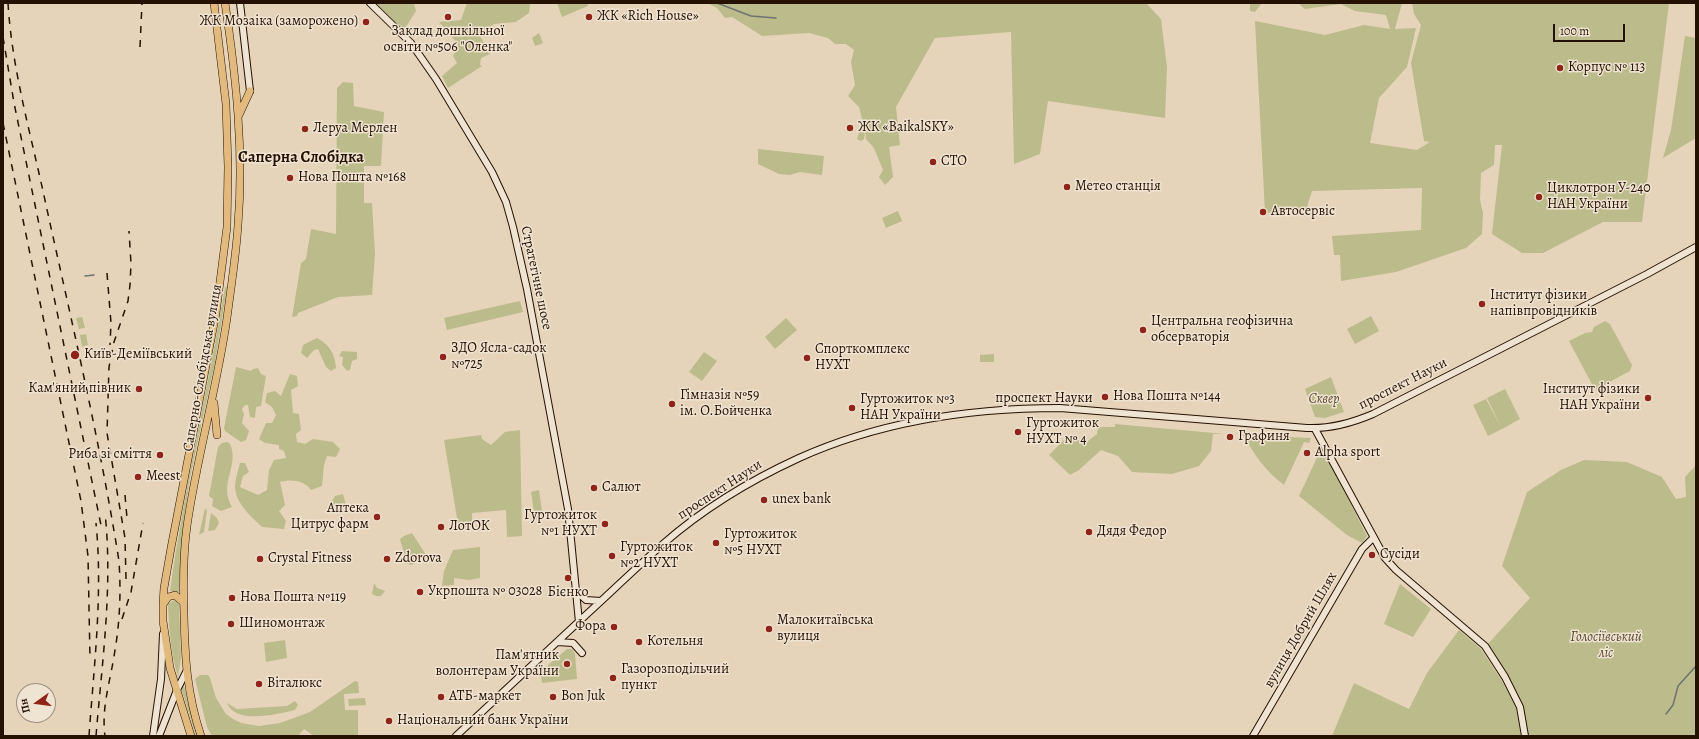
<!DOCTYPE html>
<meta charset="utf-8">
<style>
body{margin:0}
#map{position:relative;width:1699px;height:739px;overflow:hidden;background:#e6d4ba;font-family:Alegreya,serif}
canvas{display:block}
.frame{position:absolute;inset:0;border:4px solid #251100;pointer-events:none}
.north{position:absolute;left:16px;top:683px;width:40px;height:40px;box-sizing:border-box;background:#efe3d2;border:1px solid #9e8f7e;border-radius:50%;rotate:256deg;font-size:11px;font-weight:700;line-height:16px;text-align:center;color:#251100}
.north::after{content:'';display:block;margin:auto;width:14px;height:18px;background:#8f2418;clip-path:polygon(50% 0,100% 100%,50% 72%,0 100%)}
.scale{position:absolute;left:1553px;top:24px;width:72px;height:18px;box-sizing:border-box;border:2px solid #251100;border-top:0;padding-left:5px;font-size:12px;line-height:14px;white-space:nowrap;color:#251100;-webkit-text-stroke:3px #efe3d2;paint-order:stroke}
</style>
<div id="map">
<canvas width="1699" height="739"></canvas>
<div class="frame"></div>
<div class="north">Пн</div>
<div class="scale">100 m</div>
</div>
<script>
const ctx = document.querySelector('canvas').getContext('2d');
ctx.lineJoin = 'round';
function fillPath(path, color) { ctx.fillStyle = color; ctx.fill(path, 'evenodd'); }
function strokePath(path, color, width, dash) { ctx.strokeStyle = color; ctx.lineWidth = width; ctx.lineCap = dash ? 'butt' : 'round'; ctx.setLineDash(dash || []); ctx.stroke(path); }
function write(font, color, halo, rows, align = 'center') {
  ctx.font = font + ' Alegreya,serif'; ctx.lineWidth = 3; ctx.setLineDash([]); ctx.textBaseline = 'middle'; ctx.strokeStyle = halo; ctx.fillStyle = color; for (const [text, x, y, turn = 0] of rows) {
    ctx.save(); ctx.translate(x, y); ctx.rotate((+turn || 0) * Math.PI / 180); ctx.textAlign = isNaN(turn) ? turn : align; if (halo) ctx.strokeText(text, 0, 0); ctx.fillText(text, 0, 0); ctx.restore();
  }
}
const green = new Path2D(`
 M375 3H414L416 11 404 30Z
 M467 3 530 4 529 13 516 22 494 24 480 36 490 54 481 58 480 65 482 66 448 88 442 76 457 63 453 56 458 44 439 22 461 20Z
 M557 3H588V6L562 17Z
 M707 3H1146L1161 19 1167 67 1165 118 1048 101 1040 154 1014 164 1011 32 935 38 896 107 900 145 889 147 893 177 885 185 879 177 883 170 874 148 866 139 865 130 864 139 861 141 857 139 861 127H864L859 107 848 96 855 85 851 62 854 50 846 44H835L828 38 809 33 762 36 732 17 725 18 717 8Z
 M1250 3H1262L1255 12 1250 11Z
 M1301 3H1402L1395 29 1416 28 1407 67 1379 98 1370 143 1417 150 1430 142 1424 141 1411 63 1421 25 1414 14 1412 3H1669L1642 222H1603L1543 253H1522L1492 234 1502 145H1495L1494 165 1481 173 1480 200 1483 213 1482 234 1466 248 1396 272 1341 281 1340 255H1334L1332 236 1421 230 1422 188 1312 191 1306 210 1265 213 1255 21 1325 35 1364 25 1390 29 1386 15 1355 11 1341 4 1305 9 1300 5Z
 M539 33 543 43 535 46 532 38Z
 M1685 36 1696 38V138L1663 158 1671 130Z
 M343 82 353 83 354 106 384 112 381 166H364V203H372L375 254 372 295 338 297 298 313 297 316 292 317 301 263 306 259 311 229 336 234 337 88Z
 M758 149 824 156 822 175 800 172 790 175 779 174 758 164Z
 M898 211 902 221 886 228 882 218Z
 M225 287H227L215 362 190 478 183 527 179 592 170 591C184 489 208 389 225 287Z
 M520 301 523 312 447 330 444 318Z
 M1371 316 1379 331 1355 344 1347 329Z
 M82 317 85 328 79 329 76 318Z
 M786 318 797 330 775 349 765 337Z
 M1605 321 1610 324 1632 365 1630 371 1595 390 1569 341 1585 333 1592 332 1594 327Z
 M86 334 88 345 82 347 80 335Z
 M317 338C330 345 335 354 336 368L331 371 326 367 318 349 314 350 307 358 301 353 303 345Z
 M342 351 357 352V359L352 361 350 370 347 371 342 365 343 357 339 356Z
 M704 352 717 361 702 381 689 372Z
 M994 354V362H980V355Z
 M236 367 251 371 253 369 258 368 261 374 266 376 261 406 256 407 255 418 250 417 248 405H245L242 409 244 414 242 423 249 431 246 440 241 442 225 431 224 428Z
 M290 374 297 376 298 386 291 390 293 413 299 414 301 430 296 434 297 442 305 444 313 439 333 442 340 449 336 457 327 456 324 465 322 486 311 490C304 480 291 479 280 482L285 505 279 511 286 521 284 529 262 527C252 517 236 504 235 488 235 480 238 471 240 463H245L249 472 243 476 240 487 258 495 267 490 269 470 274 460 286 458 284 451 279 449V445L265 443 259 439 266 423H272L276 415 272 407 265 402 267 393 275 391 281 396Z
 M1331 377 1344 412 1325 418 1315 417 1305 389Z
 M1505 389 1520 419 1502 429 1487 398Z
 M1486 399 1502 429 1488 436 1473 405Z
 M1115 424 1225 434H1213L1211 451 1199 466 1172 474 1132 472 1118 456 1101 450 1079 470 1070 475 1049 455 1065 439 1088 441 1097 434 1098 427H1115Z
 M520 430 522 536 507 537 506 510 472 513V527L459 530 444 440 481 435 482 439 491 445 505 432Z
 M1243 435 1311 438 1309 443 1304 442 1284 485C1265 471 1254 454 1243 435Z
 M227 442 230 444C240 465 218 484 232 507L221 511 212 506 213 499 209 496 218 447 222 443Z
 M1322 447 1367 536 1362 543 1347 535 1299 496Z
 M1584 460 1627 462 1662 477 1676 499 1686 497 1685 477 1696 465V736H1526L1521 706 1486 646 1530 598 1502 566 1527 492 1561 470Z
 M539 490 543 518 535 519 531 492Z
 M343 494 346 505 333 508 332 501 335 496Z
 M205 508 207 511 204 532 199 535Z
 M211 513 217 518 219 523 215 530 208 531Z
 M412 533 426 555 412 565 404 563 403 557 405 556 400 539 404 536Z
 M480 547V578L469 580 454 578V585L442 586 444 571 453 550Z
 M374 583 377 588 385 591 381 596H376L372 594Z
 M1400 584 1431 609 1413 637 1384 624Z
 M174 600 178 602 179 605 181 658 178 677C171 653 169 629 168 604Z
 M1459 630 1481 649 1501 679 1516 708 1521 736H1332L1354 683 1409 709 1427 673Z
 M285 640 287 658 266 662 264 643Z
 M567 649H572L575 654 577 679 542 683 540 672Z
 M200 675H208L210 678 216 698 226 714 233 719 241 723 259 726 280 723 310 712 355 681 358 682 359 693 344 694 345 710H358V736H314L304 729 298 736H212L207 727 195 679Z
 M183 683 198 736H196L181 688Z
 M365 698 366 705 349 706 348 699Z
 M295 701 298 705 295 710C277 714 236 725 227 703L237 709 287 706Z`);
const stream = new Path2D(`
 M717 3 751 16 776 18
 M85 276 94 275
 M1666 714 1673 705 1678 686 1696 666`);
const secondary = new Path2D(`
 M240 3 250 91
 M370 3 411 43 436 79 492 172 506 202 513 227 527 289 568 509 579 622
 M1315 429 1385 558 1396 570 1485 646 1505 677 1520 707 1525 736
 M576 591 586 600 601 601
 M557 642 573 643 582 653
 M153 736 161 679 163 634
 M159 736 177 690 186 672
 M456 736C500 695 543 655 587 614 612 591 637 567 663 544 703 509 751 480 799 458 881 421 971 408 1060 408L1307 428C1331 429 1352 423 1373 414L1647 274 1696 247
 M1253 736 1362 549 1373 538`);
const primary = new Path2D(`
 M239 115 250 91
 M214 403 217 435
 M164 603 168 597 175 595 183 602
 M191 736 170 668 163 621V604L164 588 171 548 216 313 227 227 228 167 226 104 214 3
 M201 736C187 694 185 659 184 615 183 586 183 555 187 526 197 456 217 388 227 318 231 287 236 256 238 225 244 151 236 76 225 3`);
const rail = new Path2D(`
 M8 3C12 71 32 138 46 205 72 323 100 442 119 561 121 591 120 621 115 650 111 679 101 707 105 736
 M3 37 14 103 102 530
 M140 47 142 3
 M3 123 81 501 88 556 90 659
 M107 273 111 323 110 345
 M125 495 127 518
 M126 579 125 538 107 433 109 367 114 342 128 301 130 285 131 264 129 231
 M122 619 131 592 143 523
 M89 736C94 665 103 594 96 523
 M96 736C102 662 113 587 105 513`);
const markers = [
 [448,17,4,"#8f2418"],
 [589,17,4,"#8f2418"],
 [366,22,4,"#8f2418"],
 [1560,68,4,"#8f2418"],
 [850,128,4,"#8f2418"],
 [305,129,4,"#8f2418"],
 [933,162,4,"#8f2418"],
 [290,178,4,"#8f2418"],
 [1067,187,4,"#8f2418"],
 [1539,197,4,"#8f2418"],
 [1263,212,4,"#8f2418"],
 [1482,304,4,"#8f2418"],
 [1143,330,4,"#8f2418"],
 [75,355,5,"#8f2418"],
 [443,357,4,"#8f2418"],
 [807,358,4,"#8f2418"],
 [139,389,4,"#8f2418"],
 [1105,397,4,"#8f2418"],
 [1648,398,4,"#8f2418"],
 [672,404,4,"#8f2418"],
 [852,408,4,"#8f2418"],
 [1018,432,4,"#8f2418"],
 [1230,437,4,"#8f2418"],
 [1307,453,4,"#8f2418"],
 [160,455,4,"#8f2418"],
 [138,477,4,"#8f2418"],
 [594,488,4,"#8f2418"],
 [764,500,4,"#8f2418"],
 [377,517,4,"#8f2418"],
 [605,524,4,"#8f2418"],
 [441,527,4,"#8f2418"],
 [1089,532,4,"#8f2418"],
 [716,543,4,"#8f2418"],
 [1372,555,4,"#8f2418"],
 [612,556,4,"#8f2418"],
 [260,559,4,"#8f2418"],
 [387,559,4,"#8f2418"],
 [568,578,4,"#8f2418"],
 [420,592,4,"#8f2418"],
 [232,598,4,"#8f2418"],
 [231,624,4,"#8f2418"],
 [614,627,4,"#8f2418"],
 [769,629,4,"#8f2418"],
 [639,642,4,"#8f2418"],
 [567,664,4,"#8f2418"],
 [613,678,4,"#8f2418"],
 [259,684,4,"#8f2418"],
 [441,697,4,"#8f2418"],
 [553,697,4,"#8f2418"],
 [389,721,4,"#8f2418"]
];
const poiNames = [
 ["ЖК «Rich House»",597,17],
 ["ЖК Мозаіка (заморожено)",358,22,"right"],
 ["Заклад дошкільної",448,32,"center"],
 ["освіти №506 \"Оленка\"",448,48,"center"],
 ["Корпус № 113",1568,68],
 ["ЖК «BaikalSKY»",858,128],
 ["Леруа Мерлен",313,129],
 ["СТО",941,162],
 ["Нова Пошта №168",298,178],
 ["Метео станція",1075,187],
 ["Циклотрон У-240",1547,189],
 ["НАН України",1547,205],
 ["Автосервіс",1271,212],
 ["Інститут фізики",1490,296],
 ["напівпровідників",1490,312],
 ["Центральна геофізична",1151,322],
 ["обсерваторія",1151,338],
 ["ЗДО Ясла-садок",451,349],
 ["№725",451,365],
 ["Спорткомплекс",815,350],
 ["НУХТ",815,366],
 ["Київ-Деміївський",84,355],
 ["Кам'яний півник",131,389,"right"],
 ["Інститут фізики",1640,390,"right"],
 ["НАН України",1640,406,"right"],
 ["Гімназія №59",680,396],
 ["ім. О.Бойченка",680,412],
 ["Нова Пошта №144",1113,397],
 ["Гуртожиток №3",860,400],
 ["НАН України",860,416],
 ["Гуртожиток",1026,424],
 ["НУХТ № 4",1026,440],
 ["Графиня",1238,437],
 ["Alpha sport",1315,453],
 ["Риба зі сміття",152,455,"right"],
 ["Meest",146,477],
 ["Салют",602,488],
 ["unex bank",772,500],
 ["Аптека",369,509,"right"],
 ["Цитрус фарм",369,525,"right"],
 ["Гуртожиток",597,516,"right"],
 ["№1 НУХТ",597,532,"right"],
 ["ЛотОК",449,527],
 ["Дядя Федор",1097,532],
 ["Гуртожиток",724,535],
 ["№5 НУХТ",724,551],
 ["Гуртожиток",620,548],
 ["№2 НУХТ",620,564],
 ["Сусіди",1380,555],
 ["Crystal Fitness",268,559],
 ["Zdorova",395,559],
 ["Укрпошта № 03028",428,592],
 ["Бієнко",568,593,"center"],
 ["Нова Пошта №119",240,598],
 ["Малокитаївська",777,621],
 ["вулиця",777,637],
 ["Шиномонтаж",239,624],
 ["Фора",606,627,"right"],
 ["Котельня",647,642],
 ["Пам'ятник",559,656,"right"],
 ["волонтерам України",559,672,"right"],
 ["Газорозподільчий",621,670],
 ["пункт",621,686],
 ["Віталюкс",267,684],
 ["АТБ-маркет",449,697],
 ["Bon Juk",561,697],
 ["Національний банк України",397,721]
];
const streetNames = [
 ["Стратегічне шосе",536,278,78],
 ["Саперно-Слобідська вулиця",203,368,-80],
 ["проспект Науки",1403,384,-27],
 ["проспект Науки",1044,399],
 ["проспект Науки",720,490,-33],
 ["вулиця Добрий Шлях",1301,630,-60]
];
const parkNames = [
 ["Сквер",1324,400],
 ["Голосіївський",1606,638],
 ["ліс",1606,654]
];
const quarterNames = [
 ["Саперна Слобідка",301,158]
];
fillPath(green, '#bcbb8b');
strokePath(stream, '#6d7371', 1.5);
strokePath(secondary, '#251100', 8);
strokePath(primary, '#251100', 8);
strokePath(secondary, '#efe3d2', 6);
strokePath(primary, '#e3ba7d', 7);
strokePath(rail, '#251100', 1.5, [7, 7]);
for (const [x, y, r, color] of markers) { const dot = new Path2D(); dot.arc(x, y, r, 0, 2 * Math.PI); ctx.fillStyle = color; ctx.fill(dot); strokePath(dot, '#efe3d2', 1.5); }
write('14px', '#251100', '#efe3d2', poiNames, 'left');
write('14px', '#251100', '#efe3d2', streetNames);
write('italic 14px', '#5a4c31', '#efe3d2', parkNames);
write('bold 16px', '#251100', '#efe3d2', quarterNames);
</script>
